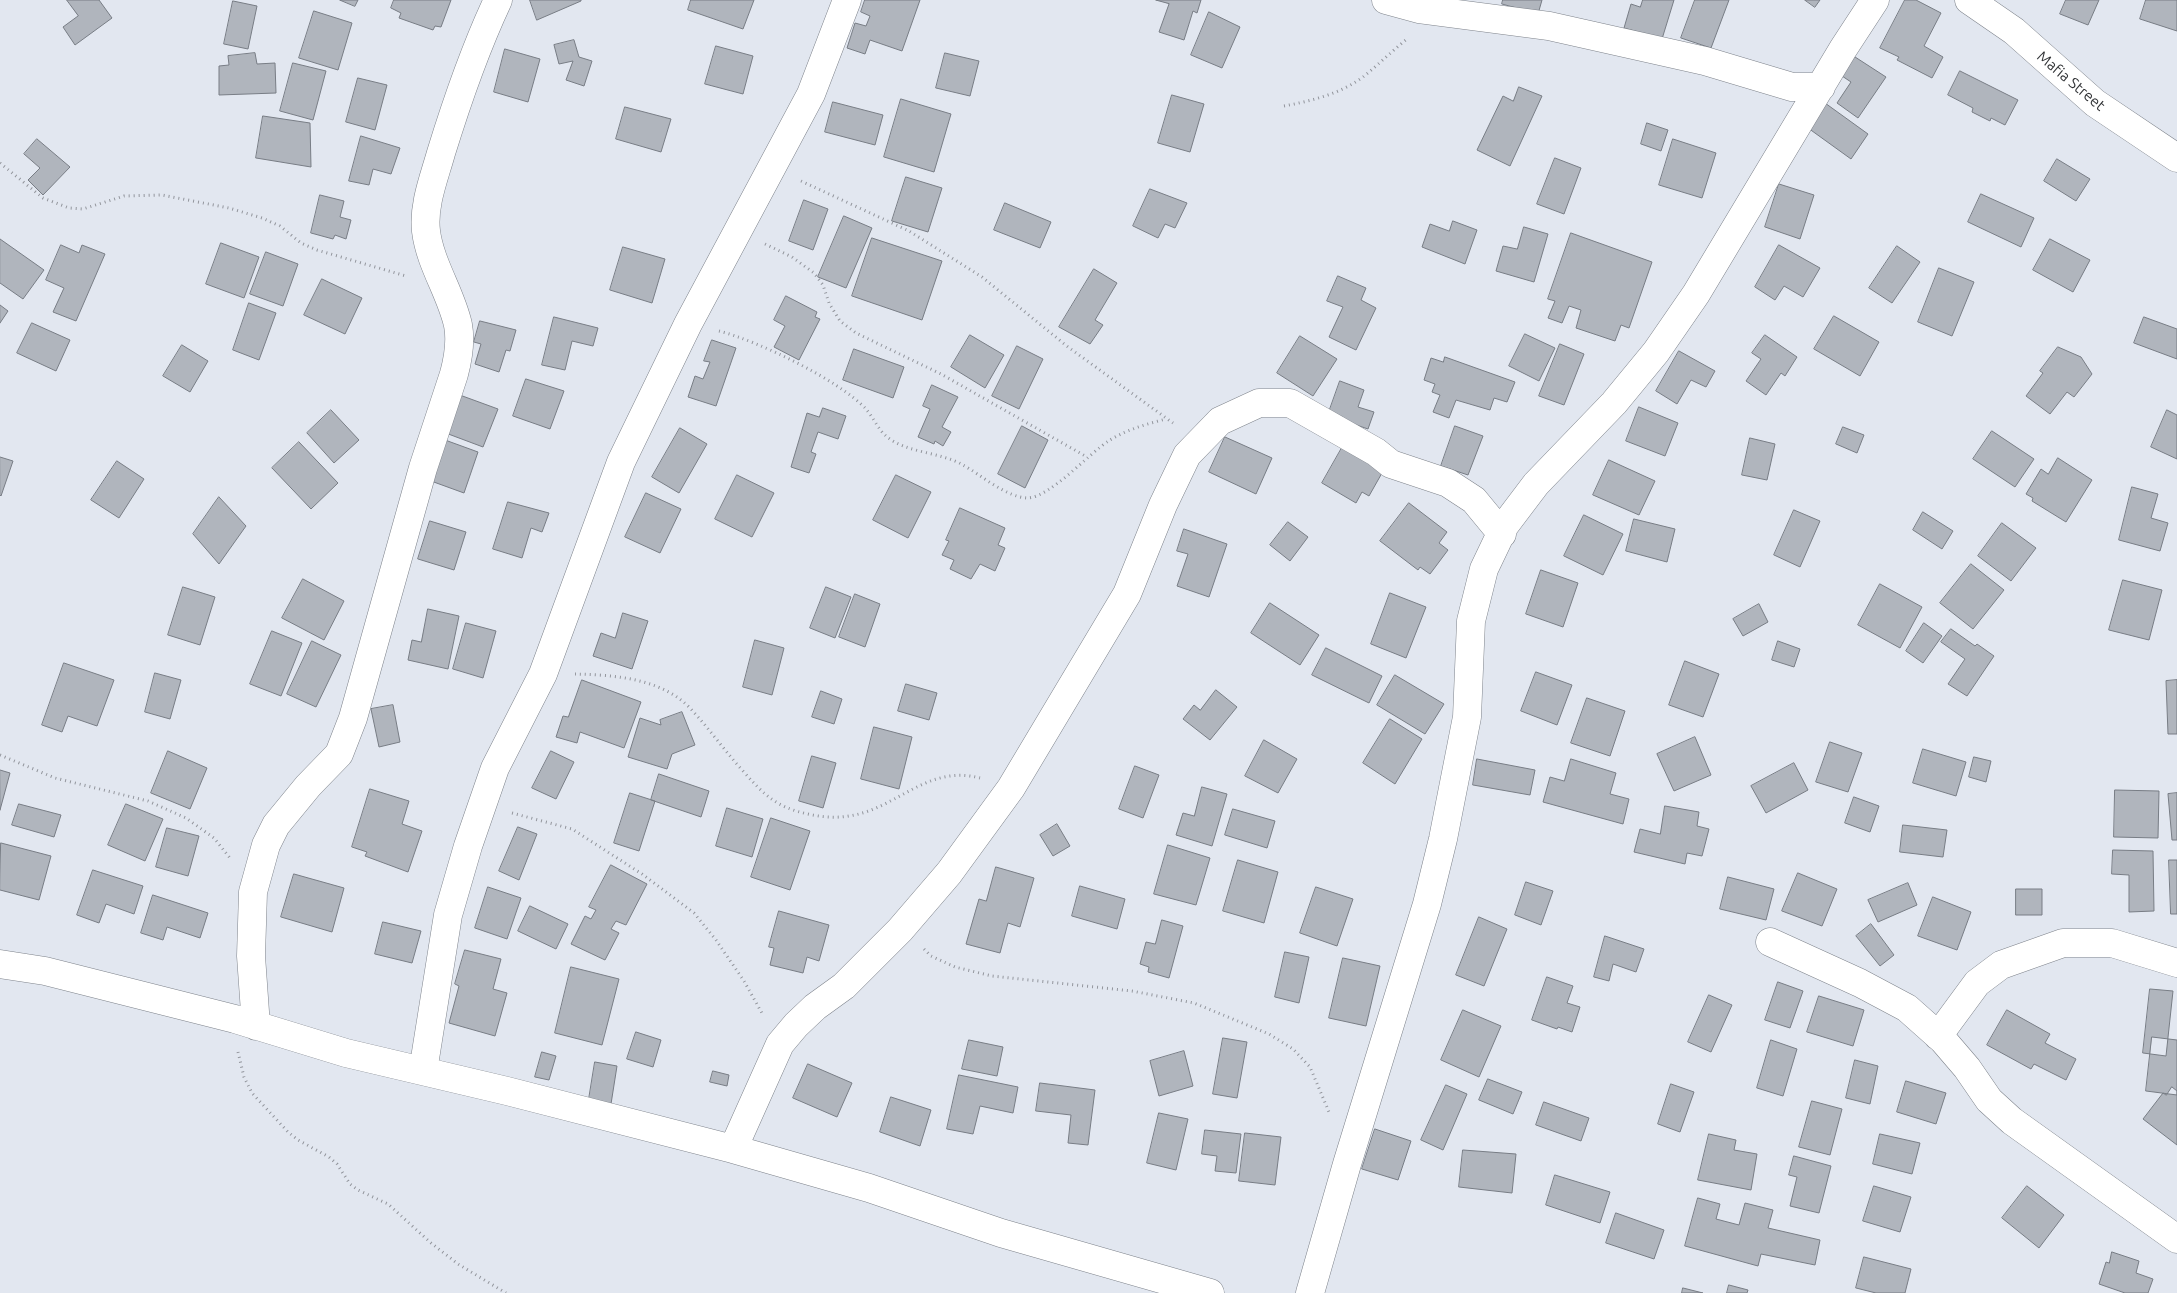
<!DOCTYPE html>
<style>
body{margin:0}
canvas{display:block;background:#e2e7f0}
</style>
<canvas width="2177" height="1293"></canvas>
<script>
const ctx = document.querySelector('canvas').getContext('2d');
ctx.lineJoin = 'round';
function fillPath(path, color) { ctx.fillStyle = color; ctx.fill(path, 'evenodd'); }
function strokePath(path, color, width, dash) { ctx.strokeStyle = color; ctx.lineWidth = width; ctx.lineCap = dash ? 'butt' : 'round'; ctx.setLineDash(dash || []); ctx.stroke(path); }
function write(font, color, halo, rows, align = 'center') {
  ctx.font = font + ' Ubuntu,sans-serif'; ctx.lineWidth = 4.5; ctx.setLineDash([]); ctx.textBaseline = 'middle'; ctx.strokeStyle = halo; ctx.fillStyle = color; for (const [text, x, y, turn = 0] of rows) {
    ctx.save(); ctx.translate(x, y); ctx.rotate((+turn || 0) * Math.PI / 180); ctx.textAlign = isNaN(turn) ? turn : align; if (halo) ctx.strokeText(text, 0, 0); ctx.fillText(text, 0, 0); ctx.restore();
  }
}
const building = new Path2D(`
 M67 0H99L112 18 75 45 63 27 78 16Z
 M340 0H358L355 6Z
 M394 0H451L441 27 435 26 433 30 399 18 401 13 391 8Z
 M530 0H581V1L537 20Z
 M691 0H754L743 29 688 10Z
 M865 0H920L902 51 870 40 865 54 847 48 855 23 866 26 870 16 861 12Z
 M1156 0H1201L1197 13 1193 11 1184 40 1159 32 1169 4Z
 M1503 0H1542L1538 14 1502 4Z
 M1643 0H1674L1662 39 1624 28 1631 4 1640 7Z
 M1695 0H1729L1711 48 1681 38Z
 M1805 0H1820L1815 7Z
 M1905 0H1916L1941 13 1924 46 1943 57 1932 78 1897 60 1899 57 1880 48Z
 M2066 0H2099L2088 25 2060 14Z
 M2146 0H2177V31L2140 19Z
 M233 1 257 6 248 49 224 44Z
 M314 11 352 23 338 70 299 58Z
 M1209 12 1240 27 1222 68 1191 55Z
 M574 40 579 57 592 61 584 86 566 80 573 61 559 64 554 45Z
 M716 46 753 56 743 94 705 84Z
 M505 49 540 59 528 102 494 92Z
 M255 53 257 64 275 63 276 93 219 95V66L229 65 228 56Z
 M945 53 979 61 970 96 936 88Z
 M1852 55 1886 77 1858 118 1837 103 1851 82 1839 74Z
 M293 63 326 71 313 120 280 111Z
 M1960 71 2018 100 2005 125 1991 118 1990 121 1972 112 1973 108 1948 95Z
 M358 78 387 85 375 130 346 122Z
 M1519 87 1542 96 1510 166 1477 150 1503 96 1513 101Z
 M1172 95 1204 104 1190 152 1158 143Z
 M901 99 951 114 934 172 884 157Z
 M833 102 883 115 875 145 825 132Z
 M1825 103 1868 134 1851 159 1808 128Z
 M625 107 671 119 661 152 616 139Z
 M263 116 310 123 311 167 256 158Z
 M1647 123 1668 130 1661 151 1641 144Z
 M361 136 400 148 391 174 373 169 369 185 349 181Z
 M37 139 70 167 43 195 28 180 40 168 24 154Z
 M1673 139 1716 153 1702 198 1659 185Z
 M1555 158 1581 168 1564 214 1537 204Z
 M2057 159 2090 179 2076 201 2044 181Z
 M906 177 942 188 928 232 892 221Z
 M1779 184 1814 195 1800 239 1765 227Z
 M1150 189 1187 203 1175 228 1165 224 1158 238 1133 226Z
 M1981 194 2034 218 2021 247 1968 222Z
 M320 195 344 201 340 217 351 220 346 239 335 235 333 239 311 233Z
 M804 200 828 209 813 250 789 241Z
 M1005 203 1051 222 1040 248 994 230Z
 M844 216 872 228 846 288 818 277Z
 M1453 221 1477 230 1465 264 1422 247 1430 224 1449 231Z
 M1524 227 1548 234 1534 282 1496 271 1503 246 1517 249Z
 M1571 233 1652 262 1629 328 1621 325 1615 341 1576 328 1581 310 1569 306 1562 323 1548 318 1555 301 1548 299Z
 M872 238 942 261 922 320 852 296Z
 M0 239 44 270 23 299 0 283Z
 M2050 239 2090 260 2073 292 2033 270Z
 M221 243 259 257 244 298 206 284Z
 M61 245 79 253 82 245 105 254 76 321 53 312 64 288 46 280Z
 M1779 245 1820 268 1803 297 1784 286 1775 300 1755 287Z
 M1897 246 1920 262 1892 303 1869 288Z
 M623 247 665 259 652 303 610 290Z
 M266 252 298 264 283 306 250 294Z
 M1939 268 1974 282 1952 336 1918 322Z
 M1094 269 1117 283 1095 320 1103 325 1090 344 1059 327Z
 M1338 276 1366 288 1361 300 1376 308 1356 350 1329 337 1343 307 1327 301Z
 M322 279 362 298 345 334 304 315Z
 M786 296 817 312 815 317 820 319 799 360 774 347 785 326 774 320Z
 M249 303 276 313 259 360 233 350Z
 M0 305 8 311 0 323Z
 M1834 316 1879 342 1860 376 1814 349Z
 M554 317 598 328 593 346 572 341 565 370 542 365Z
 M2144 317 2177 329V359L2134 343Z
 M480 321 516 330 510 351 506 350 499 372 475 364 481 344 474 342Z
 M32 323 70 340 56 371 17 353Z
 M1525 334 1555 348 1539 381 1509 366Z
 M970 335 1004 355 985 388 951 367Z
 M1765 335 1797 357 1785 376 1781 373 1766 395 1746 381 1761 359 1752 353Z
 M1300 336 1337 359 1313 396 1277 373Z
 M712 340 736 348 716 406 688 397 695 376 703 379 710 362 704 361Z
 M1560 344 1584 354 1564 405 1539 396Z
 M182 345 208 361 190 392 163 376Z
 M1017 346 1043 359 1019 409 992 396Z
 M2058 347 2081 357 2092 374 2074 397 2067 392 2050 414 2026 396 2043 373 2040 371Z
 M854 349 904 367 893 398 843 380Z
 M1679 351 1715 371 1706 387 1691 380 1677 404 1656 391Z
 M1445 357 1515 382 1507 402 1494 398 1490 410 1456 400 1449 418 1433 412 1440 395 1432 392 1435 384 1424 380 1431 358 1443 362Z
 M526 379 564 391 550 429 513 416Z
 M1340 381 1364 390 1358 407 1374 412 1368 429 1342 420 1343 417 1329 412Z
 M932 385 958 397 942 427 951 432 943 446 935 441 934 444 918 437 930 409 923 406Z
 M457 394 498 409 483 447 443 432Z
 M1639 407 1678 423 1665 456 1626 441Z
 M823 408 846 416 838 439 818 432 811 452 816 454 809 473 791 467 807 413 819 417Z
 M331 410 359 440 334 463 307 433Z
 M2167 410 2177 415V459L2151 447Z
 M1022 426 1048 440 1025 488 998 474Z
 M1455 426 1483 436 1468 475 1441 466Z
 M1843 427 1864 435 1857 453 1836 444Z
 M680 428 707 444 679 493 652 477Z
 M1992 431 2034 459 2015 487 1973 459Z
 M1225 437 1272 458 1256 494 1209 472Z
 M1750 438 1775 444 1767 480 1742 475Z
 M445 440 478 452 464 493 431 481Z
 M299 442 338 483 311 509 272 468Z
 M1343 446 1377 466 1375 469 1382 473 1369 496 1362 492 1356 503 1322 483Z
 M0 457 13 461 1 496 0 495Z
 M2058 458 2092 480 2066 522 2032 501 2033 498 2026 494 2041 469 2048 474Z
 M1609 460 1655 481 1639 515 1593 495Z
 M117 461 144 479 119 518 91 500Z
 M737 475 774 493 752 537 715 519Z
 M896 475 931 492 908 538 873 520Z
 M2132 487 2158 494 2151 518 2168 523 2160 551 2119 540Z
 M646 493 681 509 660 553 625 537Z
 M219 497 246 526 219 564 193 534Z
 M508 502 549 513 542 532 531 528 522 558 493 549Z
 M1409 503 1447 532 1439 543 1448 550 1430 574 1420 567 1418 570 1380 541Z
 M960 508 1005 528 998 545 1005 548 995 571 980 564 971 579 950 569 954 560 942 555 949 541 946 540Z
 M1794 510 1820 521 1800 567 1774 555Z
 M1923 512 1953 531 1942 549 1913 530Z
 M1584 515 1623 534 1603 575 1564 556Z
 M1634 519 1675 529 1667 562 1626 551Z
 M430 521 466 532 454 570 418 559Z
 M1288 522 1308 537 1290 561 1270 545Z
 M2002 523 2036 548 2011 581 1978 556Z
 M1184 529 1227 544 1209 597 1177 586 1188 554 1177 551Z
 M1971 564 2004 590 1973 629 1940 603Z
 M1541 570 1578 583 1563 627 1526 614Z
 M303 579 344 601 324 640 282 618Z
 M2123 580 2162 590 2149 640 2109 630Z
 M1880 584 1922 607 1900 648 1858 625Z
 M183 587 215 597 200 645 168 635Z
 M826 587 851 597 835 638 810 628Z
 M1390 593 1426 607 1406 658 1371 644Z
 M855 594 880 604 865 647 839 637Z
 M1270 603 1319 635 1300 665 1251 633Z
 M1759 604 1768 622 1743 636 1733 619Z
 M428 609 459 616 448 669 408 660 412 640 421 642Z
 M623 613 648 621 632 669 593 656 601 633 615 638Z
 M466 623 496 631 483 678 453 669Z
 M1924 623 1942 636 1923 663 1906 651Z
 M1951 629 1975 646 1977 644 1994 656 1967 696 1948 684 1965 659 1941 642Z
 M272 631 302 643 281 696 250 684Z
 M755 640 784 648 772 695 743 687Z
 M312 641 341 655 316 707 287 694Z
 M1778 641 1800 649 1794 667 1772 660Z
 M1326 648 1382 676 1369 703 1312 675Z
 M1685 661 1719 674 1703 717 1669 705Z
 M64 663 114 680 97 726 68 716 62 732 42 725Z
 M1536 672 1572 685 1557 725 1521 711Z
 M155 673 181 680 170 719 145 712Z
 M1395 675 1444 704 1425 734 1377 705Z
 M582 680 641 702 624 748 580 732 577 743 556 737 563 716 568 717Z
 M2177 680V734H2168L2166 681Z
 M906 684 937 693 929 720 898 711Z
 M1216 690 1237 707 1210 740 1183 719 1194 705 1200 710Z
 M821 691 842 699 834 724 812 717Z
 M1587 698 1625 711 1610 756 1571 743Z
 M393 705 400 742 379 747 371 709Z
 M682 712 695 745 672 754 667 769 628 757 640 718 661 725 660 720Z
 M1390 719 1422 739 1395 784 1363 763Z
 M874 727 912 737 899 789 861 779Z
 M1695 737 1711 775 1674 791 1657 754Z
 M1264 740 1297 759 1278 793 1245 776Z
 M1830 742 1862 753 1848 792 1816 782Z
 M1923 749 1966 762 1956 796 1913 783Z
 M168 751 207 768 190 809 151 793Z
 M551 751 574 762 556 799 532 788Z
 M812 756 836 763 823 808 799 801Z
 M1974 757 1991 761 1986 782 1969 777Z
 M1477 759 1535 770 1530 795 1473 785Z
 M1571 759 1616 773 1610 794 1629 799 1623 824 1543 802 1550 777 1564 781Z
 M1794 763 1808 790 1766 813 1751 786Z
 M1135 766 1159 775 1143 818 1119 809Z
 M0 770 10 773 0 810Z
 M659 774 709 791 701 817 651 800Z
 M1202 787 1227 794 1212 846 1176 835 1183 813 1194 816Z
 M370 789 409 801 402 824 422 831 408 872 365 856 367 852 352 847Z
 M2115 790 2159 791 2158 838 2114 837Z
 M630 793 655 801 639 851 614 843Z
 M2177 793V840H2172L2168 794Z
 M1854 797 1879 806 1870 832 1845 823Z
 M19 804 61 815 54 837 12 825Z
 M126 804 163 819 145 861 108 845Z
 M1665 806 1699 812 1697 826 1709 829 1702 856 1687 853 1685 864 1634 852 1640 829 1660 834Z
 M727 808 763 819 752 857 716 846Z
 M1233 809 1275 821 1267 848 1225 835Z
 M771 818 810 831 790 890 751 877Z
 M1057 824 1070 846 1053 856 1040 835Z
 M1903 825 1947 830 1943 857 1900 852Z
 M518 827 537 834 519 880 499 871Z
 M167 828 199 836 188 876 156 867Z
 M1 843 51 856 39 900 0 890Z
 M1168 845 1210 858 1196 905 1154 894Z
 M2113 850 2153 851 2154 911 2129 912V875L2112 874Z
 M1238 860 1278 872 1264 923 1223 911Z
 M2169 860H2177V914H2171Z
 M611 865 647 884 626 925 616 921 611 929 619 933 605 960 571 944 585 916 591 919 596 910 589 907Z
 M996 867 1034 878 1020 927 1008 923 1000 953 966 944 979 899 986 901Z
 M93 870 143 886 134 914 106 904 99 923 77 915Z
 M1798 873 1837 889 1822 926 1782 911Z
 M294 874 344 888 332 932 281 917Z
 M1728 877 1774 889 1766 920 1720 909Z
 M1526 882 1553 891 1541 925 1515 915Z
 M1908 883 1917 905 1878 922 1868 900Z
 M1080 886 1125 899 1117 929 1072 916Z
 M488 887 521 898 507 939 475 928Z
 M1316 887 1353 899 1337 946 1300 933Z
 M2016 889H2042V915H2016Z
 M153 895 208 913 200 938 167 927 163 940 141 933Z
 M1933 897 1971 912 1957 950 1918 936Z
 M530 906 568 924 556 949 518 931Z
 M779 911 829 925 819 961 807 957 803 973 770 965 774 948 769 947Z
 M1479 917 1507 929 1484 986 1456 975Z
 M1162 920 1183 926 1169 978 1148 972 1149 967 1140 964 1146 942 1155 944Z
 M383 922 421 931 412 963 375 954Z
 M1871 924 1894 955 1880 966 1856 936Z
 M1605 936 1644 949 1636 972 1613 964 1609 981 1594 977Z
 M465 950 501 959 493 989 507 993 495 1036 449 1023 459 986 455 984Z
 M1285 952 1309 957 1299 1003 1275 997Z
 M1343 958 1380 966 1366 1026 1329 1018Z
 M571 967 619 979 602 1045 555 1033Z
 M1547 977 1573 986 1567 1003 1580 1007 1572 1032 1558 1027 1557 1029 1532 1020Z
 M1778 982 1803 991 1790 1028 1765 1020Z
 M2150 989 2173 991 2166 1056 2143 1053Z
 M1709 995 1732 1005 1711 1052 1688 1042Z
 M1819 996 1864 1010 1853 1046 1807 1032Z
 M1463 1010 1501 1026 1479 1077 1441 1060Z
 M2007 1010 2050 1034 2045 1043 2076 1059 2066 1080 2034 1064 2031 1069 1987 1045Z
 M636 1032 661 1040 653 1067 627 1059Z
 M2152 1037 2177 1040V1095L2146 1091Z
 M1223 1038 1247 1042 1237 1098 1213 1094Z
 M969 1040 1003 1047 997 1076 962 1069Z
 M1771 1040 1797 1049 1783 1096 1757 1088Z
 M1184 1051 1193 1086 1159 1096 1150 1061Z
 M542 1052 556 1056 549 1080 535 1077Z
 M1855 1060 1878 1066 1870 1104 1846 1098Z
 M595 1062 617 1066 611 1104 589 1099Z
 M808 1064 852 1083 837 1117 793 1098Z
 M713 1071 729 1075 727 1086 710 1082Z
 M959 1075 1018 1087 1013 1113 980 1106 973 1134 947 1129Z
 M1488 1079 1522 1092 1513 1114 1479 1100Z
 M1906 1081 1946 1093 1936 1124 1897 1112Z
 M1040 1083 1095 1090 1088 1145 1068 1143 1071 1115 1036 1111Z
 M1671 1084 1694 1092 1680 1132 1658 1124Z
 M1446 1085 1467 1094 1443 1150 1421 1140Z
 M2172 1087 2177 1091V1145L2143 1119 2163 1093 2166 1095Z
 M891 1097 931 1110 920 1146 880 1132Z
 M1812 1101 1842 1109 1830 1155 1799 1147Z
 M1544 1102 1589 1118 1581 1141 1536 1125Z
 M1159 1113 1188 1119 1176 1170 1147 1163Z
 M1375 1129 1411 1141 1398 1180 1362 1169Z
 M1205 1130 1241 1134 1236 1173 1215 1171 1217 1156 1202 1154Z
 M1245 1133 1281 1137 1275 1185 1239 1181Z
 M1709 1134 1736 1140 1734 1150 1757 1154 1751 1190 1698 1180Z
 M1880 1134 1920 1143 1912 1174 1873 1164Z
 M1463 1150 1516 1154 1512 1193 1459 1187Z
 M1794 1156 1831 1166 1819 1213 1790 1206 1797 1177 1789 1175Z
 M1555 1175 1610 1192 1600 1223 1546 1205Z
 M1874 1186 1911 1197 1900 1232 1863 1221Z
 M2027 1186 2064 1215 2039 1248 2002 1218Z
 M1698 1198 1720 1204 1716 1219 1739 1225 1745 1203 1773 1210 1768 1228 1820 1240 1815 1265 1761 1254 1758 1266 1685 1246Z
 M1616 1213 1664 1230 1654 1259 1606 1243Z
 M2112 1252 2139 1261 2136 1273 2153 1279 2148 1293H2125L2099 1284 2106 1262 2109 1263Z
 M1864 1257 1911 1269 1905 1293H1876L1856 1288Z
 M1729 1285 1748 1290 1747 1293H1727Z
 M1683 1288 1703 1293H1682Z`);
const path = new Path2D(`
 M1284 106C1311 101 1340 94 1363 77 1378 65 1392 51 1407 39
 M0 163 43 198 69 208 83 209 124 196 162 195 229 208 262 218 280 226 301 243 317 250 406 276
 M801 181 909 231 982 277 1068 347 1173 423
 M765 244 792 257 814 273 823 285 829 303 840 321 856 333 941 374 1087 457
 M719 331C758 341 839 380 866 409 873 417 878 429 886 436 905 453 941 452 963 465 981 475 1006 497 1027 498 1050 498 1089 453 1110 440 1128 429 1147 424 1166 419
 M575 674C613 675 660 678 689 707 708 727 724 750 743 771 760 790 771 803 796 811 813 816 832 819 849 816 897 809 927 764 980 778
 M0 755 55 778 148 801 186 818 214 838 230 858
 M512 813 572 829 642 874 694 913 716 940 744 981 763 1015
 M924 949 931 956 955 967 992 976 1132 991 1194 1003 1269 1034 1293 1049 1310 1067 1329 1112
 M238 1052 244 1077 252 1093 288 1132 298 1140 329 1157 337 1164 350 1184 358 1190 388 1204 431 1243 458 1264 506 1293`);
const minor = new Path2D(`
 M1386 0 1419 9 1549 26 1705 61 1792 87H1821
 M1969 0 2014 31 2095 103 2177 158
 M1770 942 1860 983 1907 1008 1943 1040 1967 1068 1989 1100 2012 1121 2177 1239
 M0 964 45 971 235 1019 346 1053 507 1091 733 1149 869 1188 1001 1233 1210 1293
 M256 1026 251 956 253 892 266 845 276 825 308 786 339 754 353 718 423 468 454 374C458 359 461 341 458 325 451 293 430 264 426 231 423 205 434 178 441 153 457 101 475 49 498 0
 M1938 1036 1977 983 2001 965 2063 943H2112L2177 963
 M423 1071 448 915 468 846 495 768 543 674 621 462 688 324 811 94 847 0
 M733 1149 780 1044 796 1025 815 1007 844 986 900 930 949 873 1011 788 1127 594 1163 505 1187 455 1220 421 1259 403H1290L1376 452 1391 464 1448 483 1474 500 1502 534
 M1310 1293 1347 1164 1427 904 1443 839 1467 717 1471 621 1484 569 1505 525 1536 484 1614 403 1656 352 1696 294 1843 49 1875 0`);
const streetNames = [
 ["Mafia Street",2071,81,40]
];
fillPath(building, '#b0b5bd');
strokePath(building, '#787d85', 1);
strokePath(minor, '#7e838b', 29);
strokePath(path, '#92959c', 3, [1, 4]);
strokePath(minor, '#fff', 28);
write('15px', '#323437', '#fff', streetNames);
</script>
